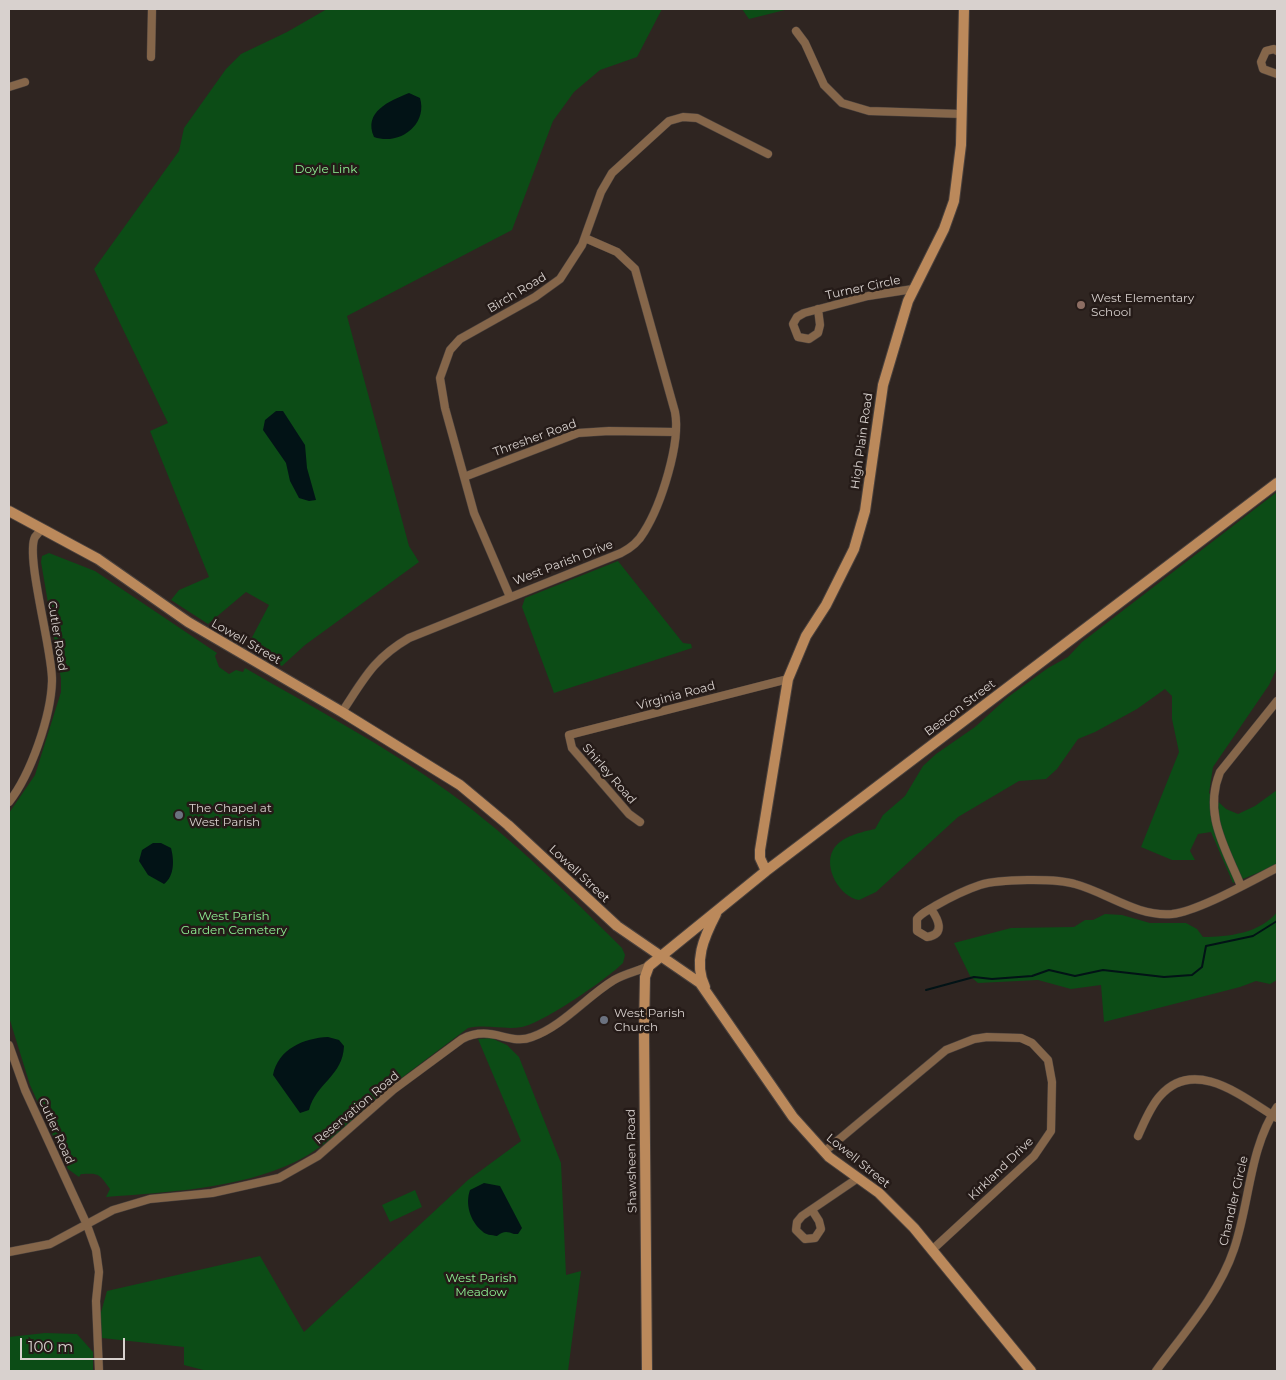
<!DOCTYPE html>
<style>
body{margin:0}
#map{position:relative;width:1286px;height:1380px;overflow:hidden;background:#2f2521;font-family:Montserrat,sans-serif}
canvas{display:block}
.frame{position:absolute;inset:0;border:10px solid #d8d1ce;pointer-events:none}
.scale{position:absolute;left:20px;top:1338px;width:105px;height:22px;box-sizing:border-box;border:2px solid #d8d1ce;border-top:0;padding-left:6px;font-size:15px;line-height:18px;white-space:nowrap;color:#d8d1ce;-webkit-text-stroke:4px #251b18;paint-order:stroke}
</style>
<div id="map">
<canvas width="1286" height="1380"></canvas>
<div class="frame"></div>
<div class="scale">100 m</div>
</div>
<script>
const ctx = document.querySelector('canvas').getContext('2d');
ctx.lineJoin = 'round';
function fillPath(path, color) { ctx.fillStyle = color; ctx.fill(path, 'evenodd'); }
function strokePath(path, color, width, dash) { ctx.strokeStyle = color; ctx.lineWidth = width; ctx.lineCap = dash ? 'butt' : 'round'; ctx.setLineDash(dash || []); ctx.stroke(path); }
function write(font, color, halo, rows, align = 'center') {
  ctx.font = font + ' Montserrat,sans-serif'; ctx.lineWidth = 5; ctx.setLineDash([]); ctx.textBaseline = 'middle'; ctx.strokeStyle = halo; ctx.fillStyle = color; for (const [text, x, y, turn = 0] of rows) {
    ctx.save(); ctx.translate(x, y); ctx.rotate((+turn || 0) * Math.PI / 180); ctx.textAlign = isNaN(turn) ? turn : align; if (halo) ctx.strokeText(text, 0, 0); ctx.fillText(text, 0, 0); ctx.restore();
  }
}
const green = new Path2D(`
 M327 9H662L637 57 600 70 574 92 553 121 512 230 347 316 409 546 419 562 305 645 282 666 247 647 269 605 246 592 208 624 171 600 179 590 209 577 150 431 168 423 94 269 179 151 184 128 226 69 241 54 287 32Z
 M742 9H789L749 19Z
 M1277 492V668L1269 685 1213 767 1209 793 1226 809 1238 814 1255 806 1277 790V865L1233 883 1211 832 1198 834 1190 851 1195 860H1172L1141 847 1179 752 1172 719V696L1165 689 1137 709 1095 732 1078 739 1057 769 1046 779 1019 781 958 817 876 892 859 900C840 897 823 868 833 850 841 836 862 832 875 829L883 815 905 796 923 766 936 754 975 727 1008 697 1048 668 1068 657 1082 642Z
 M49 553 95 571 217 653 215 656 219 667 229 674 236 670 243 672 245 668C314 708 386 746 450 793 512 838 568 894 622 948L625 955 623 963C607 979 543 1023 522 1027 504 1030 487 1024 468 1028 442 1048 415 1067 390 1087 358 1112 332 1144 295 1162 238 1189 168 1192 106 1197L110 1189C99 1174 100 1173 81 1174L79 1177 68 1169 30 1085 9 1017V813L35 775 61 692V679L41 562 42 556Z
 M618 561 683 643 691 644 692 648 554 693 522 607 525 598Z
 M1277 912V980L1270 984 1256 981 1240 987 1104 1022 1101 985 1071 989 1038 980 978 983 970 976 954 943 1011 928 1074 927 1085 920H1093L1105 914 1122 915 1150 923H1186L1197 929 1203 937C1228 937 1261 933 1277 912Z
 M491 1038 507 1045 519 1057 561 1163 566 1275 581 1271 568 1371H207L184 1365V1347L102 1338 100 1316 107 1291 260 1256 304 1332 468 1180 521 1141 478 1039Z
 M415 1190 422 1207 390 1222 382 1205Z
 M45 1333 77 1334 93 1352V1371H9V1337Z`);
const water = new Path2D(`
 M409 93 420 98C428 125 399 146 374 137 363 112 389 101 409 93Z
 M276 411H283L305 445 307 468 316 500 309 501 299 498 290 481 286 463 263 430 265 420Z
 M153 843H161L171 848C174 859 175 876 164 884L148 875 139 861 142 850Z
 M328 1037 339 1040 344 1046C343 1076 316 1083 309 1110L300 1113 273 1075C278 1049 304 1038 328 1037Z
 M484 1183 500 1186 522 1228 518 1234H514C507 1231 503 1231 497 1236 492 1235 485 1235 482 1231 470 1221 465 1204 470 1190Z`);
const stream = new Path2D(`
 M926 990 974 977 992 979 1032 976 1049 970 1075 976 1103 970 1164 977 1192 975 1202 967 1206 946 1253 936 1277 921`);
const street = new Path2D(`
 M796 31 805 43 824 85 842 103 869 111 962 114
 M1277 51 1274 49 1266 51 1261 62 1263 69 1277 74
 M151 57 152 9
 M9 87 25 82
 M818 309 820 325 818 333 809 339 798 337 793 324 797 317 804 313 868 296 913 289
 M464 477 578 433 609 431 675 432
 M510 597 474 513 445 408 440 378 450 350 460 339 535 297 560 279 582 245 601 192 612 173 669 121 683 117 697 118 768 154
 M342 712C364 679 373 659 409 638L621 553C631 548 639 541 644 532 661 505 681 443 675 412L635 269 617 252 585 238
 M9 802C31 774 51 716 52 681 53 652 25 556 35 537 37 534 40 531 43 529
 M640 822 629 814 572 748 569 735 788 679
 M1241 886C1225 847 1203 814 1220 772L1277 701
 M931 909C938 919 946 934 927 937L917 931V919C921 913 929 910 935 906 949 898 965 890 980 885 999 879 1056 878 1075 884 1108 893 1137 917 1172 914 1199 911 1251 881 1277 868
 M9 1045 25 1090 87 1225 96 1250 99 1272 96 1301 99 1371
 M1138 1136C1144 1123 1150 1107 1160 1096 1195 1056 1244 1098 1277 1118
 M824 1152 946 1050 974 1039 987 1037 1021 1038 1032 1043 1048 1060 1052 1082 1051 1131 1034 1156 932 1250
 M812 1210 819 1221 821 1229 815 1238 805 1239 796 1230 797 1222 802 1216 858 1178
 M9 1252 50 1244 113 1210 150 1199 212 1193 279 1178 318 1156 393 1090 462 1039C491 1024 509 1046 532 1037 563 1026 586 997 614 980 624 974 638 971 649 966
 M1156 1371C1184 1333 1219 1294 1234 1249 1250 1202 1249 1149 1277 1107`);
const secondary = new Path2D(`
 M9 511 98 559 188 622 342 712 460 785 508 825 617 926 700 983 793 1117 829 1157 879 1193 914 1228 1031 1371
 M766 871 760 858V850L788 679 806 636 826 605 854 549 865 511 883 385 908 301 944 229 954 201 961 145 964 9
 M705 987C693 962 704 937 716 914
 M647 1371 644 1031 645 977 649 966 766 871 1277 483`);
const markers = [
 [1081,305,5,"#8d6e63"],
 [179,815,5,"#6b7280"],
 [604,1020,5,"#6b7280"]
];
const parkNames = [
 ["Doyle Link",326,169],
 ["West Parish",234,916],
 ["Garden Cemetery",234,930],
 ["West Parish",481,1278],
 ["Meadow",481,1292]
];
const streetNames = [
 ["Turner Circle",863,288,-12],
 ["Birch Road",517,293,-31],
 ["Thresher Road",535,438,-20],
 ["High Plain Road",862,441,-82],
 ["West Parish Drive",563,563,-21],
 ["Cutler Road",57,636,81],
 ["Lowell Street",246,642,30],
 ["Virginia Road",676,696,-15],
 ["Beacon Street",960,708,-37],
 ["Shirley Road",609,774,49],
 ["Lowell Street",579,874,43],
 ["Reservation Road",357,1108,-40],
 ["Cutler Road",56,1131,66],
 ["Shawsheen Road",632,1161,-91],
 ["Lowell Street",858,1161,39],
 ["Kirkland Drive",1001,1169,-44],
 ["Chandler Circle",1234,1201,-77]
];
const poiNames = [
 ["West Elementary",1091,298],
 ["School",1091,312],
 ["The Chapel at",189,808],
 ["West Parish",189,822],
 ["West Parish",614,1013],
 ["Church",614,1027]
];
fillPath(green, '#0c4c16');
fillPath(water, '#021316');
strokePath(stream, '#021316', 2);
strokePath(street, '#4a413d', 9);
strokePath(secondary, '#4a413d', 12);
strokePath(street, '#85664a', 8);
strokePath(secondary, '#bb895b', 10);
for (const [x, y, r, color] of markers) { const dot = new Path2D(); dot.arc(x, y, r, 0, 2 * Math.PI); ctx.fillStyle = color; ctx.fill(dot); strokePath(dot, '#251b18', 2); }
write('12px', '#8ff194', '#251b18', parkNames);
write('12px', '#d8d1ce', '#251b18', streetNames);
write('12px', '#d8d1ce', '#251b18', poiNames, 'left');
</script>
